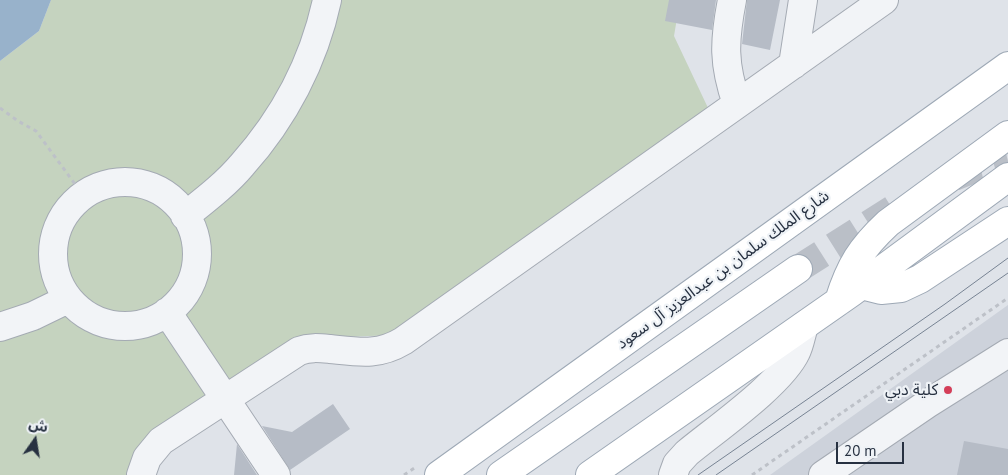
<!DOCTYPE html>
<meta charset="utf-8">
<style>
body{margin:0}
#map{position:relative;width:1008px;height:475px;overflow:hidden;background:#dfe3e9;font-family:"PT Sans","Noto Sans Arabic",sans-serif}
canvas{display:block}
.north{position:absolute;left:10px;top:415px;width:50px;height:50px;-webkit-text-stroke:4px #eef2f6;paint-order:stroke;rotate:13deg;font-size:14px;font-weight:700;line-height:20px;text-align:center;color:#273141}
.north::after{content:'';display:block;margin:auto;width:18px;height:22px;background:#273141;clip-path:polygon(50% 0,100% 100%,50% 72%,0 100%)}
.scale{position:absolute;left:836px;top:442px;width:68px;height:22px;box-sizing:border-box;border:2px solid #273141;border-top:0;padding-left:6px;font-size:15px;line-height:18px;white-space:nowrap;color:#273141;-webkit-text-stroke:4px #eef2f6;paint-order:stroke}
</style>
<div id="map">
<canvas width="1008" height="475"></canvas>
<div class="north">ش</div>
<div class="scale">20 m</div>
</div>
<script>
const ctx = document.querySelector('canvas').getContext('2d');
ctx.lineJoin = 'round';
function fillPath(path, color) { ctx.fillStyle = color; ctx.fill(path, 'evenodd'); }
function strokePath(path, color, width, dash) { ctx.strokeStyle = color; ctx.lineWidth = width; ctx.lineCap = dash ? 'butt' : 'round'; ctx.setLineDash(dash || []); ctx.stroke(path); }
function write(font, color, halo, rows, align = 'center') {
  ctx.font = font + ' "PT Sans","Noto Sans Arabic",sans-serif'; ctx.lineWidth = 4.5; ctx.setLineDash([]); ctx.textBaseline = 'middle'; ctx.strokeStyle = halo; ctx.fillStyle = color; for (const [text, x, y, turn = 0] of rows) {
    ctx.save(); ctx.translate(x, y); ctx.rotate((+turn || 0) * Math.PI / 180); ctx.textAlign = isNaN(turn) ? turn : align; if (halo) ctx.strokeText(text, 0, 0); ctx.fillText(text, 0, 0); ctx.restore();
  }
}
const built = new Path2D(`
 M1008 305V475H770Z`);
const green = new Path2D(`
 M51 0H680L674 36 709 110 394 335 298 339 140 445 131 475H0V61L39 31Z`);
const water = new Path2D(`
 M0 0H51L39 31 0 61Z`);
const building = new Path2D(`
 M669 0H716L712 30 665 21Z
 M747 0H780L770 50 742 44Z
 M333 404 350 429 290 470 262 426 292 432Z
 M964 441 1008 449V475H957Z
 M237 444 257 475H234Z`);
const majorTunnel = new Path2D(`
 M954 177 969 171 1008 161
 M798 269 896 207`);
const path = new Path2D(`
 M0 108 18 121 36 131 83 195
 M404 475 416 467
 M752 475 1008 298`);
const minor = new Path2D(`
 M732 0C724 41 723 64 737 104
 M793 65 803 0
 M53 254a72 72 0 1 1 144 0a72 72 0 1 1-144 0Z
 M185 216C205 200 226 184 242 165 284 118 314 61 327 0
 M167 312 276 475
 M0 327 33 316 68 299
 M141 475 147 458 161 441 299 351C310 347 319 348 330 349 359 352 378 356 403 341L884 0
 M673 475 677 464 687 453C716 429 781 384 796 352 800 344 801 335 804 326
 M823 475 927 404 1008 353`);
const major = new Path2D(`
 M861 285 881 290 901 288 920 279 1008 221
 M839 301C850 266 861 248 888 223L1008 135
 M439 475 1008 66
 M501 475 798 269
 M590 475 852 292 1008 177`);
const tram = new Path2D(`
 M698 475 945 304 1008 258
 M716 475 1008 273`);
const markers = [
 [948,390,5,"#d43e58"]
];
const streetNames = [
 ["شارع الملك سلمان بن عبدالعزيز آل سعود",723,270,-36]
];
const poiNames = [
 ["كلية دبي",938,390]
];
fillPath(built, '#cdd2db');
fillPath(green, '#c5d3bf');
fillPath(water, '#98b2cb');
fillPath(building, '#b6bcc6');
strokePath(majorTunnel, '#babfc7', 28, [28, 14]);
strokePath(minor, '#a4aab3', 30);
strokePath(major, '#9da8b5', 30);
strokePath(path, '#bdc1c8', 3, [4, 4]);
strokePath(minor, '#f2f4f7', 28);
strokePath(major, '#fff', 28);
strokePath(tram, '#778393', 1);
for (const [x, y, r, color] of markers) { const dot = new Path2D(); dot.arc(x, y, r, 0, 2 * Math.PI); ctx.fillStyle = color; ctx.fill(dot); strokePath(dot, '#eef2f6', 2); }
write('16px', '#273141', '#eef2f6', streetNames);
write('16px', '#273141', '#eef2f6', poiNames, 'right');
</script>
